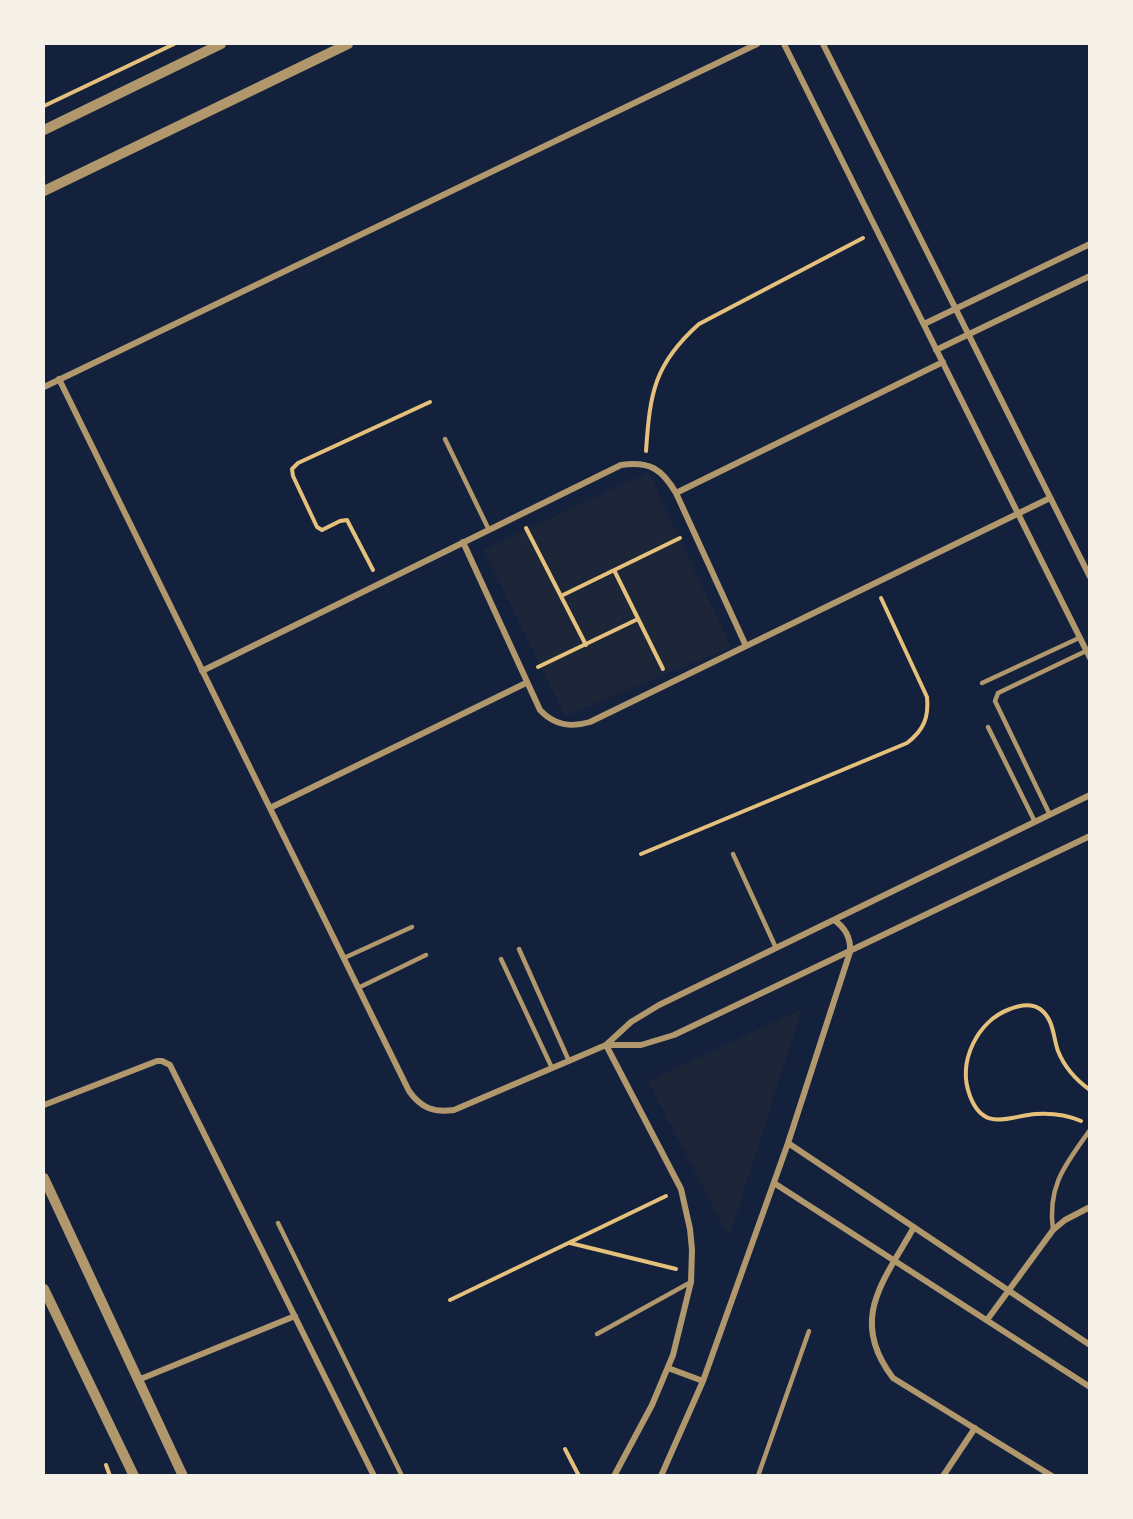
<!DOCTYPE html>
<style>
body{margin:0}
#map{position:relative;width:1133px;height:1519px;overflow:hidden;background:#14213d;font-family:"Golos Text",sans-serif}
canvas{display:block}
.frame{position:absolute;inset:0;border:45px solid #f6f1e7;pointer-events:none}
</style>
<div id="map">
<canvas width="1133" height="1519"></canvas>
<div class="frame"></div>
</div>
<script>
const ctx = document.querySelector('canvas').getContext('2d');
ctx.lineJoin = 'round';
function fillPath(path, color) { ctx.fillStyle = color; ctx.fill(path, 'evenodd'); }
function strokePath(path, color, width, dash) { ctx.strokeStyle = color; ctx.lineWidth = width; ctx.lineCap = dash ? 'butt' : 'round'; ctx.setLineDash(dash || []); ctx.stroke(path); }
const green = new Path2D(`
 M648 472 731 647 565 716 484 550Z
 M802 1009 729 1237 648 1081Z`);
const path = new Path2D(`
 M44 106 174 44
 M646 451C650 393 654 364 699 324L863 238
 M526 528 586 645
 M373 570 347 520 340 521 322 530 317 527 293 476 292 469 298 463 430 402
 M614 570 663 669
 M561 596 680 538
 M538 667 638 619
 M641 854 907 743C924 730 929 717 927 697L881 598
 M1081 1121C1067 1115 1051 1113 1036 1114 1009 1116 984 1133 970 1096 957 1062 977 1021 1010 1009 1020 1005 1031 1003 1040 1009 1054 1019 1053 1037 1058 1051 1064 1066 1076 1080 1090 1090
 M570 1243 676 1269
 M450 1300 666 1196
 M565 1449 579 1476
 M106 1465 110 1476`);
const service = new Path2D(`
 M445 439 489 530
 M982 683 1079 638
 M988 727 1035 822
 M1050 815 995 701 998 693 1086 651
 M733 854 776 948
 M519 949 569 1061
 M344 958 412 927
 M501 959 552 1068
 M358 988 426 955
 M278 1223 402 1476
 M1053 1230C1047 1185 1066 1164 1090 1130
 M597 1334 691 1282
 M758 1476 809 1331`);
const minor = new Path2D(`
 M784 44 1090 658
 M823 44 1090 577
 M924 324 1090 244
 M936 350 1090 276
 M59 379 409 1091C421 1108 434 1113 454 1110L606 1045 631 1022 659 1005 1090 795
 M44 387 757 44
 M676 493 943 362
 M463 542 540 710C554 725 570 728 590 722L1050 498
 M202 671 621 465C650 461 662 469 676 493L746 646
 M270 808 526 683
 M606 1045H641L674 1035 1090 836
 M606 1045 681 1189 690 1229 692 1250 691 1282 673 1355 652 1405 614 1476
 M44 1105 157 1061H162L170 1065 374 1476
 M788 1143 1090 1345
 M774 1183 1090 1387
 M914 1227C884 1281 848 1319 893 1378L1052 1476
 M987 1320 1053 1230 1065 1220 1090 1207
 M668 1368 703 1381
 M138 1380 295 1316
 M661 1476 703 1381 788 1143 850 952C851 938 846 928 834 920
 M943 1476 975 1428`);
const tertiary = new Path2D(`
 M44 130 221 44
 M44 191 348 44
 M44 1178 183 1476
 M44 1289 134 1476`);
fillPath(green, '#1d2539');
strokePath(path, '#e5c07b', 4);
strokePath(service, '#b1986c', 4.5);
strokePath(minor, '#b1986c', 6);
strokePath(tertiary, '#b1986c', 10);
</script>
